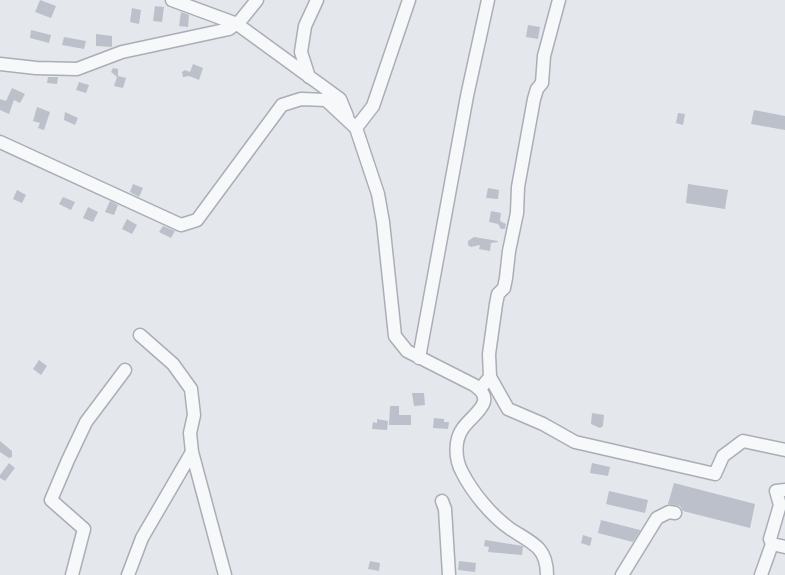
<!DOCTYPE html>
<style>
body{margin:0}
canvas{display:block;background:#e4e7ec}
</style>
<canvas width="785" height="575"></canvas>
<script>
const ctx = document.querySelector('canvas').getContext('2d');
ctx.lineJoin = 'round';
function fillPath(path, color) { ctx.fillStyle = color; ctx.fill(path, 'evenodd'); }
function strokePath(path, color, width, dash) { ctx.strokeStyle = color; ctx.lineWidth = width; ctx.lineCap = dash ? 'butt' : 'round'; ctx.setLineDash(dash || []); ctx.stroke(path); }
const building = new Path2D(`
 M40 0 56 6 51 18 35 12Z
 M155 6 164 7 162 22 153 21Z
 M132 8 141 10 139 24 130 22Z
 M181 12 189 15 188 27 179 26Z
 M528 25 540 27 538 39 526 37Z
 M31 30 51 35 49 43 30 38Z
 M96 34 112 36V47L96 46Z
 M64 37 86 41 84 49 62 45Z
 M193 64 203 68 199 80 189 76 183 77 182 72 185 70 190 72Z
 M113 68 118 69V76L126 78 123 88 114 86 117 77 111 72Z
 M48 77H58L57 84 47 83Z
 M79 82 89 85 86 93 76 90Z
 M12 88 25 94 20 103 14 100 9 114 0 110V99L6 101Z
 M37 107 50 112 44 130 38 128 40 123 33 121Z
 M754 110 785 116V130L751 124Z
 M65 112 78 118 75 125 64 120Z
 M678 113 685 114 683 125 676 123Z
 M133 184 143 188 139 197 130 192Z
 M688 184 728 190 725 209 686 203Z
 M488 188 499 190 498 199 486 198Z
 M17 190 26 195 22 203 13 199Z
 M63 197 75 202 71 210 59 204Z
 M110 201 118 205 114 215 105 212Z
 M88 207 98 212 93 222 83 218Z
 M491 211 501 213 500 221 506 224 505 229H501L498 224 489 222Z
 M127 219 137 225 132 234 122 229Z
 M163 226 175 231 171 238 159 232Z
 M474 237 498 241V242L491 243 490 251 479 249 480 245 471 247 468 245V241Z
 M39 360 47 366 41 375 33 369Z
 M412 393H424L425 405 414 406Z
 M390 406H399V415H411V425H389Z
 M592 413 604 415 603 426 600 428 591 424Z
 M434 418 444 419V422H449L448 429 433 428Z
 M377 419 388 421 387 430 372 429 373 422 377 423Z
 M0 441 12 451V457L9 458 0 452Z
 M9 463 15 468 5 481 0 478V475Z
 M592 463 610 467 608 476 590 473Z
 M674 483 755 504 750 528 683 511 680 506 668 504Z
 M609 491 648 500 645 513 606 504Z
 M601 520 640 530V531L633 542 598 533Z
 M583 535 592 538 590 546 581 543Z
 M485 540 523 546 522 555 488 552 489 547 484 546Z
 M370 561 380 563 379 571 368 569Z
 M459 561 476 563 475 572 458 570Z`);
const minor = new Path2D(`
 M172 0 237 24 340 99 347 116
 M0 64 36 68 77 69 122 52 229 29 240 21 257 0
 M309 77 301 52 305 26 317 0
 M356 128 373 106 409 0
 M0 142 181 225 197 220 282 105 301 99 326 100 356 128 378 194 383 222 395 336 407 351 474 385C498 401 474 413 463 428 454 440 455 459 462 472 472 492 491 515 509 528 519 535 532 541 539 549 546 557 547 566 547 575
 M419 358 467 96 488 0
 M490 377 508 409 543 424 575 442 715 474 723 456 743 441 785 450
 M480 389 490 377 489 354 496 304 498 294 504 288 506 278 509 251 517 213 518 187 534 99 537 89 542 83 544 56 559 0
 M192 452 225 575
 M442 501 445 509 449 575
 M772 544 770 539 780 505 776 491 785 490
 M72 575 84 529 51 500 68 460 86 422 125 370
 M128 575 142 538 192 452 190 433 194 415 191 389 173 364 140 335
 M622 575 657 518 669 512 675 513
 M761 575 772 544 785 547`);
fillPath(building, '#bbc0ca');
strokePath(minor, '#a9aeb7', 15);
strokePath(minor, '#f7f8fa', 12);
</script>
